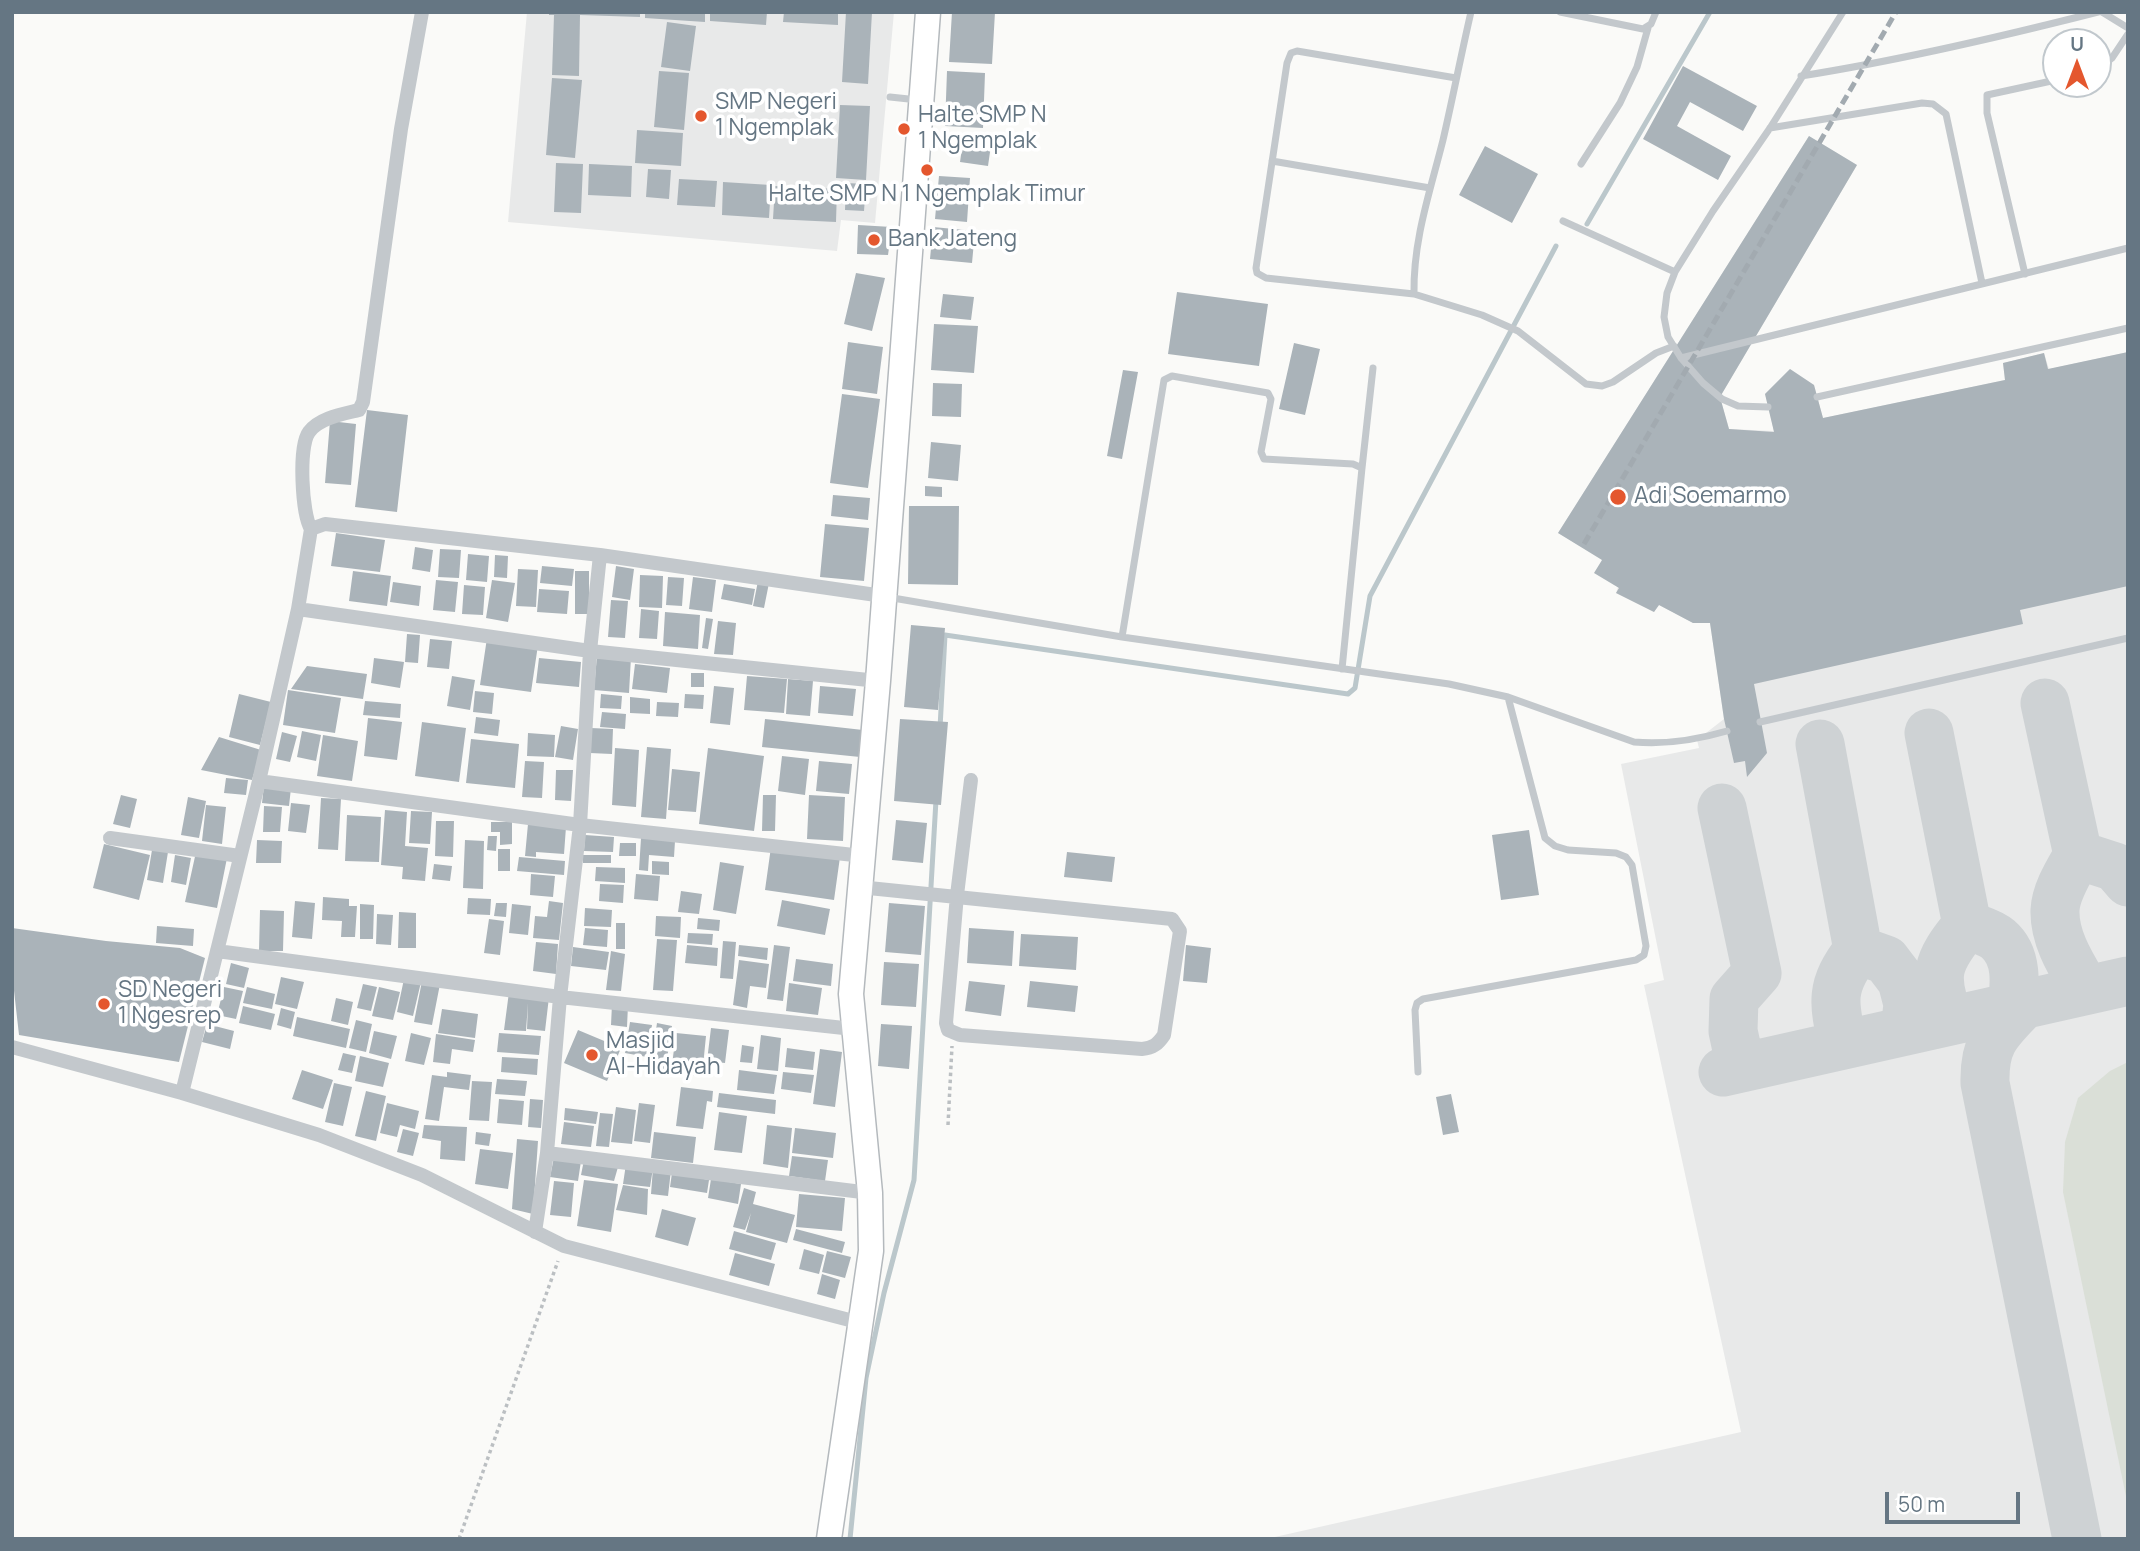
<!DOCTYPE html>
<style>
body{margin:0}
#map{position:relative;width:2140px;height:1551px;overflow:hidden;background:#fafaf8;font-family:Manrope,sans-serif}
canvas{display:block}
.frame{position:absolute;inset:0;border:14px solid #657683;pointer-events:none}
.north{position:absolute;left:2042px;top:28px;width:70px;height:70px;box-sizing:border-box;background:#fff;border:2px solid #c1c8cd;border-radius:50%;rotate:0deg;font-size:19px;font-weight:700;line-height:28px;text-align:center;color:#657683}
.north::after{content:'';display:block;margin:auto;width:24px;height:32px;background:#e4572e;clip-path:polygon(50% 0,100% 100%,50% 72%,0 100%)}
.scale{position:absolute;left:1885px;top:1492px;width:135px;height:32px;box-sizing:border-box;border:4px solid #657683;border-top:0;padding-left:9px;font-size:21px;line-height:24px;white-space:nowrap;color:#657683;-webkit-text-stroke:5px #fff;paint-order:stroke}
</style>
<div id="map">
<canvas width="2140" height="1551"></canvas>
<div class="frame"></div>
<div class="north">U</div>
<div class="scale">50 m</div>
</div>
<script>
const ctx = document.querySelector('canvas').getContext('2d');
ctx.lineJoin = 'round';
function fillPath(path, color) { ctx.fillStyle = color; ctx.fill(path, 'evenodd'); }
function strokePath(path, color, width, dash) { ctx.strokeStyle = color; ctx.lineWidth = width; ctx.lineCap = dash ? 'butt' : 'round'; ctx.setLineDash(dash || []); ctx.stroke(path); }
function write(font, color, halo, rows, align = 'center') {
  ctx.font = font + ' Manrope,sans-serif'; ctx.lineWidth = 7; ctx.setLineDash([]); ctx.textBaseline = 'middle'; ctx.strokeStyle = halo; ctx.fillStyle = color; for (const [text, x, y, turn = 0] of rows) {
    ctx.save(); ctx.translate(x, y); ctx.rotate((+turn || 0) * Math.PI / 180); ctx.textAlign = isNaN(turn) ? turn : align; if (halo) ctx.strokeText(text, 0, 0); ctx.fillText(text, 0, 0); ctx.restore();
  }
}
const built = new Path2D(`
 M527 12H894L875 223 841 220 837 251 508 222Z
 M1809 136 1857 165 1720 397 1729 429 1774 431 1765 394 1790 369 1814 385 1823 418 2005 380 2003 363 2044 353 2049 369 2128 352V1539H1266L1741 1432 1644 985 1664 980 1621 764 1699 748 1697 740 1724 719 1710 623H1693L1659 605 1654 612 1616 593 1618 587 1602 559 1558 533Z`);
const green = new Path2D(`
 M2128 1062V1506L2063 1192 2065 1142 2078 1098 2110 1071Z`);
const stream = new Path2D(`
 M1587 224 1710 12
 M940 728 945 635 1348 694 1355 688 1370 596 1556 246
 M850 1539 866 1378 884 1293 914 1180 936 800`);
const taxiway = new Path2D(`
 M2045 703 2078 855
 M1929 733 1967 925
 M1820 744 1858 950
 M1722 808 1757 973 1734 999 1733 1031 1741 1068
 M2086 990C2072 966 2054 939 2055 910 2056 891 2069 871 2078 855L2115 867 2128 882
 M2024 1004C1997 1032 1984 1042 1985 1083L2077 1539
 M1950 1021C1932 976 1936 962 1967 925 1976 929 1990 932 1998 939 2018 956 2015 984 2012 1008
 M1843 1045C1833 1002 1830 986 1858 950L1886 960 1902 981 1908 1004 1905 1031
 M1723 1072 2128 981`);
const building = new Path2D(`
 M549 12H640V17L580 15 579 76 552 75 554 15H549Z
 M645 12H705V22L645 18Z
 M710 12H767L766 25 710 21Z
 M784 12H838V25L783 22Z
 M846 12H872L868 84 842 82Z
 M952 12H995L992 64 949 62Z
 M667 22 696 26 690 71 661 67Z
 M1683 66 1757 106 1743 131 1690 102 1677 126 1731 156 1718 180 1643 139Z
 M659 71 689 73 684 130 654 127Z
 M947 71 985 73 983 128 945 126Z
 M552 78 582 80 575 158 546 155Z
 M840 105 870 106 866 180 836 178Z
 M637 130 683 133 681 166 635 163Z
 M964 134 992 138 988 166 960 162Z
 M1809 136 1857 165 1720 397 1729 429 1774 432 1765 394 1790 369 1814 385 1823 418 2005 380 2003 363 2044 353 2048 369 2128 352V586L2020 610 2023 624 1754 684 1767 753 1747 777 1745 761 1734 763 1724 719 1710 623H1693L1659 605 1654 612 1616 593 1619 588 1594 573 1602 560 1558 533Z
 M1485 146 1538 174 1512 223 1459 195Z
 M556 163 583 164 581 213 554 212Z
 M589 164 632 166 631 197 588 195Z
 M648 169 671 170 669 199 646 197Z
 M939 176 970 178 967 222 935 219Z
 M679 179 717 181 715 207 677 205Z
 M723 182 771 185 769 218 722 215Z
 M846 183 866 184 864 211 845 210Z
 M775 186 837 189 836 222 773 219Z
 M858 225 892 227 888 255 857 254Z
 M933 227 975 231 972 263 930 259Z
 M856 273 885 278 872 331 844 324Z
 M1177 292 1268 304 1259 366 1168 354Z
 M943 294 974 297 971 320 940 317Z
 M934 324 978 326 974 373 931 370Z
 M848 342 883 347 877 394 842 389Z
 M1294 343 1320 349 1305 415 1279 409Z
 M1123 370 1138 372 1122 459 1107 456Z
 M933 383 962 384 961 417 932 416Z
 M842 394 880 399 868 488 830 483Z
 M367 410 408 415 397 512 355 507Z
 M330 421 356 424 351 485 325 483Z
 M931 442 961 445 958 481 928 478Z
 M925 486 942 487V497L925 496Z
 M833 495 870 498 868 520 831 516Z
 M909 506H959L958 585 908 584Z
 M825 524 869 528 864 581 820 577Z
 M336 533 385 540 380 572 331 566Z
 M415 547 433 550 430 572 412 569Z
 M440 549 461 550 459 578 438 577Z
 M468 554 489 556 487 582 466 580Z
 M495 555 508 556 507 578 494 577Z
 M542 566 574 569 572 586 540 583Z
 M616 566 634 569 630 600 612 597Z
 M518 569 538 570 536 607 516 606Z
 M353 571 391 576 387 606 349 601Z
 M575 571H589V614H575Z
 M640 575 663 576 662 608 639 607Z
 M668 577 684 578 682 606 666 605Z
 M693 577 716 580 712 612 689 609Z
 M436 580 458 582 455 612 433 610Z
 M492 580 515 583 508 622 486 618Z
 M758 581 769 583 764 608 753 606Z
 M393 582 421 586 419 606 390 602Z
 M724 584 755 589 752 605 721 599Z
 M464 585 485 587 483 615 462 614Z
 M539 589 569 591 567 614 537 612Z
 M611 600 628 601 625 638 608 637Z
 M641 609 659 611 657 639 639 638Z
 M665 612 700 615 698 649 663 646Z
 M706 618 713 619 708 649 702 648Z
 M718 621 736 623 733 655 714 654Z
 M911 625 945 628 938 710 904 707Z
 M407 634 420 635 418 663 405 662Z
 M487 638 538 645 531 692 480 685Z
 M430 639 452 641 449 669 427 667Z
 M597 655 631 657 629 693 594 690Z
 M374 658 404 662 400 688 371 683Z
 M539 658 581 662 579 687 536 683Z
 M635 664 670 668 667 693 632 689Z
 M307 666 367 674 363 699 291 689Z
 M691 673H704V687H691Z
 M452 676 475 680 470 710 447 706Z
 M747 676 787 679 784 713 744 710Z
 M788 679 813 681 810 716 786 714Z
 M714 686 734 688 730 725 710 723Z
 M820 686 856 689 853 716 818 713Z
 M288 690 341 698 335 733 283 725Z
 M475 691 494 693 492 714 473 712Z
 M239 694 271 702 260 745 229 737Z
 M601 694 622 696 621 709 600 708Z
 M685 694 704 695 703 709 684 708Z
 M630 697 650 699V714L630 713Z
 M365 701 401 704 400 718 363 715Z
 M657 702 679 703 678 717 656 716Z
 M602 712 626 714 625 729 600 727Z
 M476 717 500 720 498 736 474 733Z
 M368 718 402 722 397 760 364 756Z
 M765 719 863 730 860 757 762 747Z
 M900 719 948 722 941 805 894 801Z
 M422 722 466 728 459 782 415 776Z
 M561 726 578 729 573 760 555 757Z
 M591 728 613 729 612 754 590 753Z
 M302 731 321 735 316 761 297 757Z
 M282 732 297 736 290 762 276 759Z
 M528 733 555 735 554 757 527 756Z
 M323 735 358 741 352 781 317 776Z
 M219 737 261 750 252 780 201 770Z
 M471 739 519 744 515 788 466 783Z
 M647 747 671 749 666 819 641 817Z
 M615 748 639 750 636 807 612 805Z
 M708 748 764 756 754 831 699 824Z
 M782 756 809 759 805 795 778 791Z
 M525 761 544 762 542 798 522 797Z
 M819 761 852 764 849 794 816 791Z
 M672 769 700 772 696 812 668 810Z
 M556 770H573L571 801 555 800Z
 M226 778 248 780 246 795 224 793Z
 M264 785 291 788 289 806 262 803Z
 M121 795 137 799 130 828 113 824Z
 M763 795H776L775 831H762Z
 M809 795 845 797 843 841 807 839Z
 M188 797 206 801 199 838 181 835Z
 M321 798 341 799 338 850 318 849Z
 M291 803 310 805 306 833 288 831Z
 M206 805 226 807 222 844 202 841Z
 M264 806 282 807 280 832H263Z
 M385 810 407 812 405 846 428 848 425 881 402 879 403 867 381 865Z
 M411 811 432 812 430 844 409 843Z
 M347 815 381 817 379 862 345 861Z
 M896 820 927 823 923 863 892 860Z
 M436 821H454L453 857 435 856Z
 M491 822H512V844L500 845V832H491Z
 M528 824 566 827 564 854 536 852V857L525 856Z
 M1529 830 1539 895 1501 900 1492 835Z
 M585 835 614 837 613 852 584 851Z
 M488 836H497L496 851 487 850Z
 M641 838 675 841 674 857 649 855 648 871 639 870Z
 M257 840 282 841 281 863H256Z
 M465 840 484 841 483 889 463 888Z
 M620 843H636V856H619Z
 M104 844 150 855 139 900 93 888Z
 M771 847 840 857 834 900 765 890Z
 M498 849H510V871H498Z
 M152 850 168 852 163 883 147 880Z
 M196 852 227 858 217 908 185 902Z
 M1067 852 1115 857 1112 882 1064 877Z
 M175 855 191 858 186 885 171 882Z
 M583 855H611V863H583Z
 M519 857 565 861 564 875 517 871Z
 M652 861 669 862V875L652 874Z
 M720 862 744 866 736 914 713 910Z
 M434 864 452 866 450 881 432 879Z
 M596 867 625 868V883L595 881Z
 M531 874 555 876 553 897 530 895Z
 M636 874 660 876 658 901 634 899Z
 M600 884 624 885 623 903 599 901Z
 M681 891 702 894 699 914 678 912Z
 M323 897 349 899V906H357L355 937H341L342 921 322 920Z
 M468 898 491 899 490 915 467 914Z
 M782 900 830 909 825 935 777 926Z
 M295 901 315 903 312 939 292 937Z
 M549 901 563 903 559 940 533 938 535 916 547 917Z
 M496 903H507L506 917 494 916Z
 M889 903 925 906 921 955 885 952Z
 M360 904 374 905 373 939H360Z
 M512 904 531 906 528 935 509 933Z
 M585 908 612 910 611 927 584 926Z
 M260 910 284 911 283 951H259Z
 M399 912 416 913V948H398Z
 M377 914 393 915 391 945 376 944Z
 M656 916 681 917 680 938 655 936Z
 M698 918 720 920 719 931 697 929Z
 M489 919 504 921 500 955 484 953Z
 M616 923H625V949H616Z
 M157 926 194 929 193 946 156 943Z
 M12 928 106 941 180 948 205 958 179 1062 19 1035 12 973Z
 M585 928 608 930 607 947 583 945Z
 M969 928 1014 931 1012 966 967 963Z
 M688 933 713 934 712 945 687 943Z
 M1021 934 1078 937 1076 970 1019 966Z
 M657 939 677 940 673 991 653 990Z
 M723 941 736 942 733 979 720 978Z
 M536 942 558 944 556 974 533 971Z
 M687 945 718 948 717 966 685 963Z
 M739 945 768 948 767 960 738 956Z
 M774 945 790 947 783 1001 767 999Z
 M1186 945 1211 948 1207 983 1183 981Z
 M573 947 609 952 606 970 571 966Z
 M611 951 625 954 621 991 606 990Z
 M796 959 833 964 831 986 793 981Z
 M739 960 769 964 766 988 750 986 747 1008 733 1005Z
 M884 962 919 964 916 1007 881 1005Z
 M231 963 249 968 244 988 226 984Z
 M281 977 304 982 297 1009 275 1004Z
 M404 979 421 982 413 1016 397 1012Z
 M422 981 440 984 432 1025 414 1022Z
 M969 981 1005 985 1001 1016 965 1011Z
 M1030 981 1078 986 1075 1012 1027 1007Z
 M789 983 822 988 818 1015 786 1011Z
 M363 984 377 987 371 1011 357 1008Z
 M224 987 243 991 236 1019 217 1015Z
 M247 987 275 994 272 1009 243 1003Z
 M379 987 400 992 393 1020 372 1016Z
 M509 992 549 997 545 1031 527 1029 528 1003 526 1031 504 1030Z
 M336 998 353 1002 348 1025 331 1021Z
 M612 1004 628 1005 627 1027 611 1025Z
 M243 1006 275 1014 271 1030 239 1023Z
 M281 1008 295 1012 291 1029 277 1025Z
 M442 1009 478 1014 475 1038 438 1033Z
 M297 1017 350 1029 346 1048 293 1036Z
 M356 1020 372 1024 366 1052 349 1048Z
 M630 1022 652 1025 647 1057 625 1053Z
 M657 1023 672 1026 665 1072 650 1070Z
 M207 1024 234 1031 230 1049 202 1042Z
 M881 1024 912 1026 909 1069 878 1066Z
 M711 1028 729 1030 725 1063 707 1061Z
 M578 1030 621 1048 607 1081 564 1063Z
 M374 1031 397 1036 391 1059 369 1053Z
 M411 1033 431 1038 424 1065 405 1061Z
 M499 1033 541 1036 539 1055 497 1052Z
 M676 1033 706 1036 702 1076 671 1073Z
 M436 1034 475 1040 473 1052 452 1049 450 1064 433 1062Z
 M761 1035 781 1038 778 1071 757 1069Z
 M742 1045 754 1047 752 1063 740 1062Z
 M787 1048 815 1052 813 1070 785 1067Z
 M820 1049 842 1052 835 1107 813 1104Z
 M343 1053 356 1056 352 1073 338 1070Z
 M360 1056 389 1063 383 1087 355 1081Z
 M502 1057 538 1059 537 1075 501 1072Z
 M302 1070 333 1080 323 1109 292 1099Z
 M739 1070 777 1075 774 1094 737 1090Z
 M447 1072 471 1075 469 1090 444 1087 439 1121 425 1119 432 1075 447 1077Z
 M783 1072 814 1075 811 1093 781 1089Z
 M497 1079 527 1081 525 1096 495 1094Z
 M472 1081 492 1082 489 1121 469 1120Z
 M334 1083 352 1087 343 1126 325 1122Z
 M681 1087 713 1091 712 1102 707 1101 703 1129 676 1126Z
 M366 1091 386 1096 376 1141 355 1136Z
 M719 1093 776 1100 775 1114 717 1107Z
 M1451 1094 1459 1132 1443 1135 1436 1097Z
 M499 1099 524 1101 522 1125 497 1123Z
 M530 1099 543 1100 541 1128 528 1127Z
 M387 1103 419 1111 415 1129 400 1125 397 1137 380 1133Z
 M639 1103 655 1105 650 1143 634 1141Z
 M616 1107 636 1110 632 1144 611 1142Z
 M565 1108 598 1112 596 1124 564 1120Z
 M719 1112 747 1116 742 1153 714 1150Z
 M600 1113 613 1114 609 1147 596 1146Z
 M564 1122 594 1126 591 1147 561 1144Z
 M424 1125 467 1127 465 1161 440 1159 441 1141 422 1138Z
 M767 1125 792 1128 788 1168 763 1164Z
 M795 1128 836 1133 833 1158 792 1153Z
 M403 1129 419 1133 413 1156 397 1152Z
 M476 1132 491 1134 489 1146 475 1144Z
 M654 1132 696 1137 693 1163 651 1158Z
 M517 1139 538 1141 533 1214 512 1209Z
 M480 1149 513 1153 508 1189 475 1184Z
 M792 1156 828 1160 825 1181 789 1176Z
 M554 1157 581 1161 578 1181 550 1177Z
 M584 1160 618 1167 614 1181 581 1175Z
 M626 1164 653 1168 650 1187 623 1184Z
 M653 1168 671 1170 668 1196 651 1194Z
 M672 1173 709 1180 707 1193 670 1187Z
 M711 1179 741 1184 738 1204 708 1198Z
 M584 1180 618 1184 611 1232 577 1226Z
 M554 1181 574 1183 571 1217 550 1215Z
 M623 1185 648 1189 647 1215 616 1210Z
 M744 1188 756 1192 753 1204 795 1215 787 1243 746 1232 751 1213 745 1230 733 1227Z
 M799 1194 845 1198 842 1231 796 1227Z
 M662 1209 696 1218 688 1246 655 1237Z
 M796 1229 845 1242 842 1253 793 1240Z
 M734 1231 776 1243 771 1260 729 1249Z
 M804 1249 824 1255 819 1274 799 1269Z
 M827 1251 851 1257 845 1278 822 1272Z
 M735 1253 775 1264 769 1286 729 1275Z
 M822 1274 840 1280 835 1299 817 1294Z`);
const path = new Path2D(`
 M948 1125 952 1046
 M459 1539 558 1261`);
const service = new Path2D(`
 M1471 12C1461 55 1453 97 1443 140 1430 192 1413 240 1414 294L1482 315 1518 331 1586 384 1602 386 1613 382 1656 353 1674 346
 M1560 12 1643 29 1651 24 1656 12
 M2102 12 2128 28
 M2098 69 2112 58 2128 34
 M1801 76C1902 60 2000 37 2098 12
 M890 97 918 100
 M1770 128 1922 103 1933 104 1946 114 1982 283
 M1272 161 1430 188
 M1581 164 1620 103 1637 67 1648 28
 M1563 221 1675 272
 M2025 274 1987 113V95L2056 80
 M1414 294 1266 278 1257 273 1256 268 1287 63 1291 53 1297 51 1456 78
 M1681 358 2128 248
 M1817 397 2128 328
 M1768 407 1738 406 1722 399 1703 383 1681 358 1668 337 1664 317 1667 293 1675 272 1713 211 1770 128 1843 12
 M1362 468 1373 368
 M887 597 1122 637 1449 684 1508 697 1634 742C1666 745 1696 740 1727 731
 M1122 637 1164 380 1172 376 1268 393 1271 399 1261 452 1264 459 1353 464 1362 468 1342 669
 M1760 722 2128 638
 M1418 1072 1415 1010 1417 1003 1423 999 1636 960 1644 955 1646 946 1632 865 1626 857 1616 853 1568 850 1555 846 1545 838 1508 697`);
const minor = new Path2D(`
 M311 529C302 514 298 447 309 432 319 418 343 414 359 410L363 402 401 129 422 12
 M298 609 590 651 878 681
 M259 781 580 825 863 856
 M110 838 240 856
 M859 887 1172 919 1180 931 1164 1035C1158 1044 1153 1048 1142 1049L960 1035 948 1030 946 1023 957 895 971 780
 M217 951 560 997 853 1029
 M12 1047 182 1093 319 1135 422 1175 564 1246 861 1323
 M182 1093 259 781 298 609 311 529 325 524 600 555 883 596
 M547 1153 870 1193
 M535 1232 547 1153 560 997 580 825 590 651 600 555`);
const trunk = new Path2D(`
 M829 1539 871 1251 870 1193 851 994 878 681 928 12`);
const rail = new Path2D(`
 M1584 544 1896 12`);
const markers = [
 [701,116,7,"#e4572e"],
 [904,129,7,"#e4572e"],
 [927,170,7,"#e4572e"],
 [874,240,7,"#e4572e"],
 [1618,497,9,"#e4572e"],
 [104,1004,7,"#e4572e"],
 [592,1055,7,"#e4572e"]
];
const poiNames = [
 ["SMP Negeri",715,103],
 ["1 Ngemplak",715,129],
 ["Halte SMP N",918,116],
 ["1 Ngemplak",918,142],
 ["Halte SMP N 1 Ngemplak Timur",927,195,"center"],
 ["Bank Jateng",888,240],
 ["Adi Soemarmo",1634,497],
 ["SD Negeri",118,991],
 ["1 Ngesrep",118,1017],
 ["Masjid",606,1042],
 ["Al-Hidayah",606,1068]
];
fillPath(built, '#e8e9e9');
fillPath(green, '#dadfd7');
strokePath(stream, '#bbc7cb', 5);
strokePath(taxiway, '#ced2d4', 49);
fillPath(building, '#aab3b9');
strokePath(trunk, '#b4b9bd', 27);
strokePath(path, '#bbbfc2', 3.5, [3.5, 3.5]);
strokePath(service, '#c3c8cc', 7);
strokePath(minor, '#c3c8cc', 14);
strokePath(trunk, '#fff', 24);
strokePath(rail, '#a2aab0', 5, [10, 5]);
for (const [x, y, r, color] of markers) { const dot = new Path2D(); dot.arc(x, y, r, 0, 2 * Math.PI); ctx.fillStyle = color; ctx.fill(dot); strokePath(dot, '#fff', 2.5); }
write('23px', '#657683', '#fff', poiNames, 'left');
</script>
